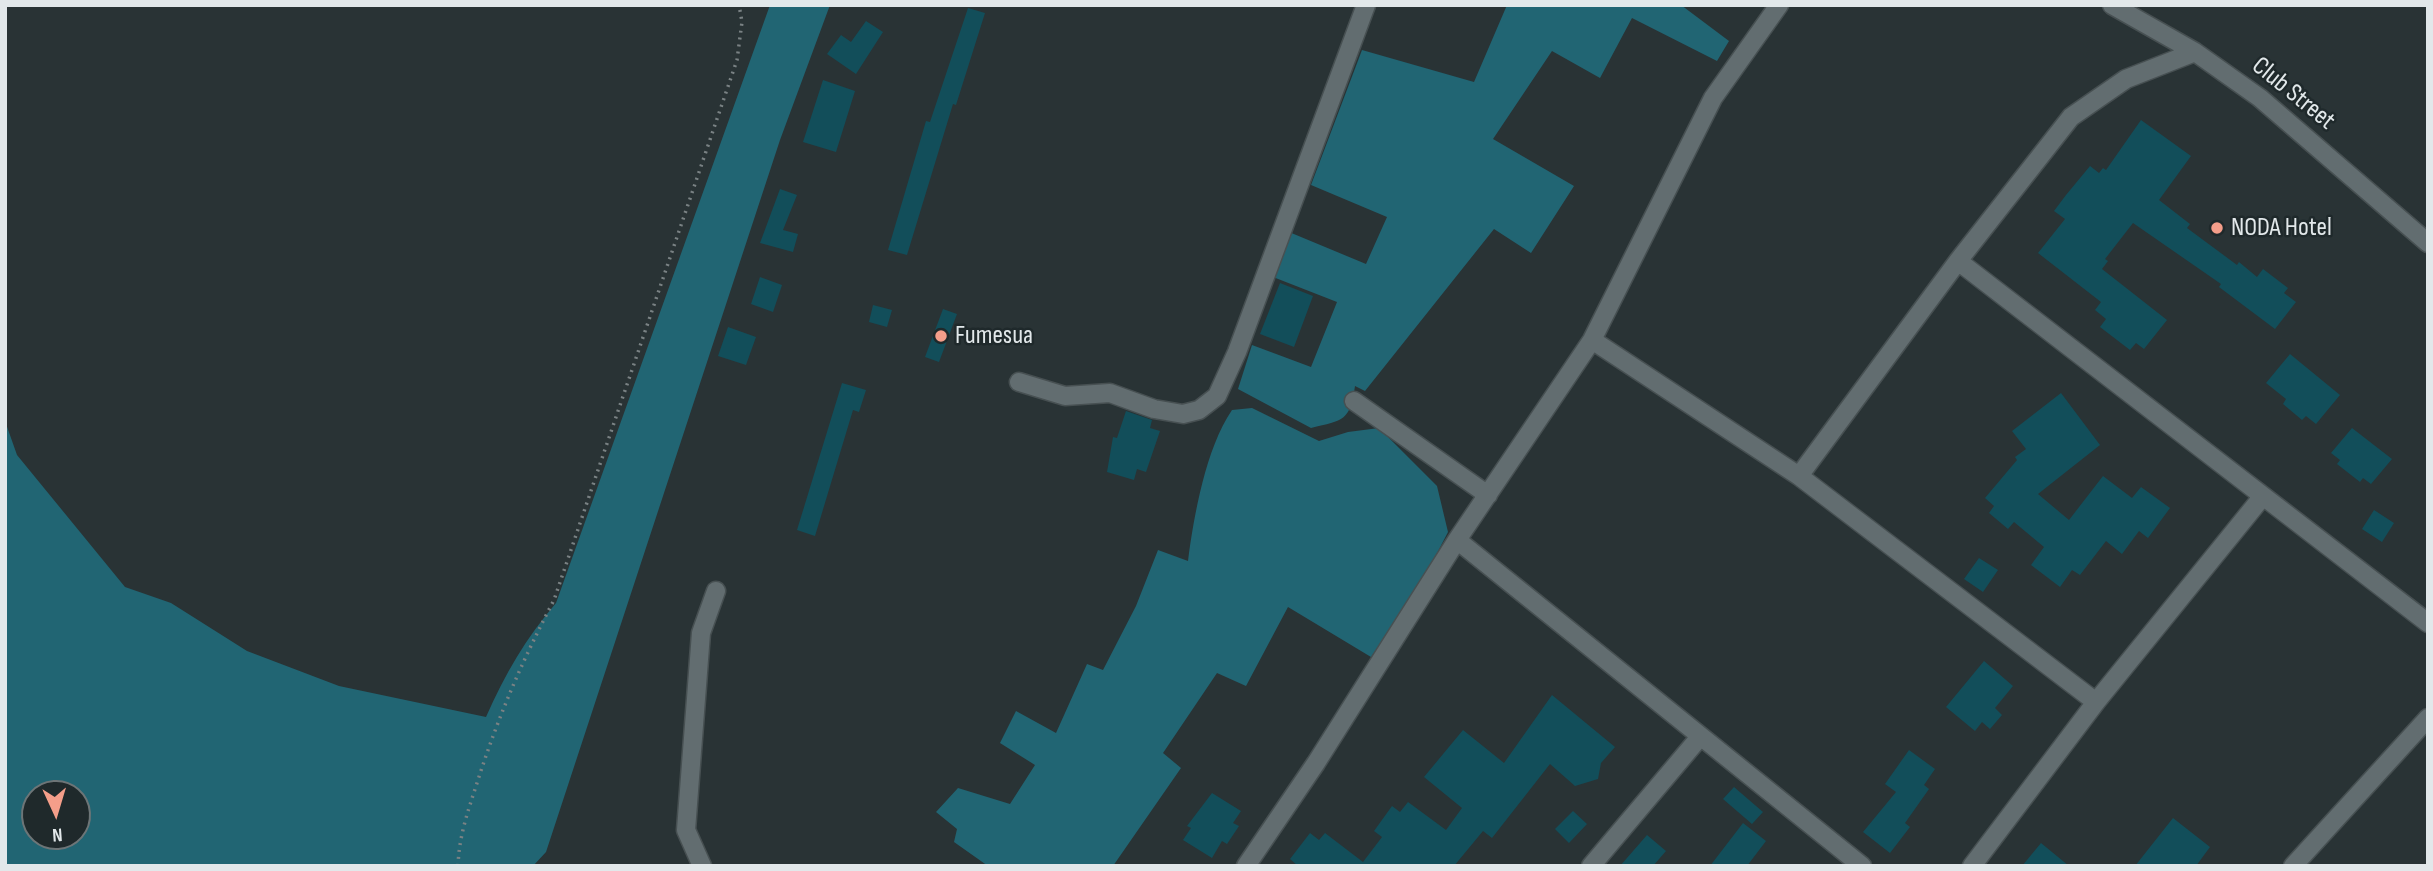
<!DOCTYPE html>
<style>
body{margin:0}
#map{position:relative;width:2433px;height:871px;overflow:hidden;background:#293335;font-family:"Sofia Sans Condensed",sans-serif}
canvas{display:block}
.frame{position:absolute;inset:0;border:7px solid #e2e8ea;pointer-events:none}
.north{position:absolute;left:21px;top:780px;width:70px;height:70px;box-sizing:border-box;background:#1f292b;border:2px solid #6d7577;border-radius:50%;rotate:176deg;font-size:19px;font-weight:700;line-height:28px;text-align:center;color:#e2e8ea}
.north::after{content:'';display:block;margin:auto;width:24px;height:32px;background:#f49e8a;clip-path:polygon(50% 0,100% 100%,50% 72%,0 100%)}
</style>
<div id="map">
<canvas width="2433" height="871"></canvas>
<div class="frame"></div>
<div class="north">N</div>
</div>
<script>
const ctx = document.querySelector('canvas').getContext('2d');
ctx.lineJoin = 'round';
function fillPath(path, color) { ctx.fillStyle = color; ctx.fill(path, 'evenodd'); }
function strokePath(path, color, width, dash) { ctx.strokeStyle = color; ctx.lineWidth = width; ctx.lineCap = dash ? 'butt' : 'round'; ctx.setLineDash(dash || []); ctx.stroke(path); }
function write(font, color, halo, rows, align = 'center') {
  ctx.font = font + ' "Sofia Sans Condensed",sans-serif'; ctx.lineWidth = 5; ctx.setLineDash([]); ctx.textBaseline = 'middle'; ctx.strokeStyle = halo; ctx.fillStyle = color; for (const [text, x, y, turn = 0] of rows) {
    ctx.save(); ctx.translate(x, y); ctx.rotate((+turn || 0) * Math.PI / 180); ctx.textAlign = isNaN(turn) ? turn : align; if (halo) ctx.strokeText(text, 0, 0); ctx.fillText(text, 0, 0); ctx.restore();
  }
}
const green = new Path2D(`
 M770 5H830L780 140 546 852 533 866H5V421L17 455 125 587 171 603 247 651 339 686 486 717C505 674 526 638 556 603ZM35 794H77V836H35Z
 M1507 5H1681L1729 41 1717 61 1632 18 1600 78 1552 51 1493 139 1574 186 1531 253 1494 229 1365 391 1355 386C1350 421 1344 420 1311 428L1238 389 1252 345 1311 367 1337 302 1273 277 1289 232 1366 264 1387 217 1311 185 1362 50 1474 82Z
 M1252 408 1319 441 1348 432 1379 428 1437 486 1448 532 1416 594 1371 657 1288 607 1246 686 1217 673 1163 753 1181 768 1113 866H988L954 842 957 829 936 812 958 788 1010 804 1035 765 1000 743 1016 711 1056 733 1087 664 1103 670 1136 606 1158 550 1188 561C1194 515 1206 448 1232 410Z`);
const building = new Path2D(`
 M968 8 985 13 956 105 953 104 907 255 888 250 926 121 930 122Z
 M866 21 883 32 856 74 827 54 841 35 851 42Z
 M823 80 855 91 836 152 803 142Z
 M2141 120 2191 156 2159 200 2190 224 2187 228 2237 265 2239 262 2257 277 2263 269 2288 288 2284 293 2296 302 2275 329 2219 287 2221 284 2133 223 2105 259 2108 261 2102 269 2167 320 2144 349 2136 343 2130 350 2100 327 2106 319 2095 310 2101 302 2038 253 2065 219 2054 211 2066 195 2090 166 2099 173 2103 168 2106 170Z
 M780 189 797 195 783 230 798 234 793 252 760 243Z
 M760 277 782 285 773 312 751 304Z
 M1280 283 1313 296 1294 347 1260 334Z
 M873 305 892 310 887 327 869 322Z
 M943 309 957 314 939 362 925 357Z
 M728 327 756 337 746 365 718 356Z
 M2290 354 2340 395 2316 424 2306 416 2302 420 2283 404 2286 399 2266 383Z
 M842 383 866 390 859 412 853 410 815 536 797 530Z
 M2061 393 2100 445 2038 494 2069 520 2103 476 2132 498 2141 487 2170 508 2148 538 2139 531 2122 554 2106 541 2080 575 2072 570 2060 587 2031 565 2044 547 2014 522 2008 529 1989 513 1994 506 1985 498 2017 460 2015 457 2026 449 2012 431Z
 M1126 411 1152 420 1150 428 1160 431 1146 472 1137 469 1134 480 1107 472 1113 437 1117 438Z
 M2352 428 2392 459 2371 484 2363 478 2360 482 2337 464 2340 460 2331 453Z
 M2374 510 2394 523 2382 542 2362 529Z
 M1979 558 1998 570 1983 592 1964 579Z
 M1984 661 2013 686 1995 708 2002 715 1990 729 1982 722 1975 731 1946 707Z
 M1552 695 1615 747 1601 763 1598 779 1575 786 1550 764 1492 838 1483 831 1454 866H1298L1290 859 1310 833 1319 840 1325 833 1363 862 1382 837 1374 831 1392 806 1400 812 1408 802 1446 830 1462 808 1424 777 1463 730 1504 763Z
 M1909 750 1935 769 1924 785 1929 789 1905 823 1910 827 1890 853 1863 832 1896 792 1885 784Z
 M1734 787 1763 812 1752 824 1723 799Z
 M1212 793 1241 811 1233 823 1239 826 1227 844 1222 841 1212 858 1183 840 1191 828 1187 826Z
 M1573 811 1587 824 1569 843 1555 829Z
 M2173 818 2210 847 2196 866H2135Z
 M1743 823 1766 841 1747 866H1710Z
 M1647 835 1666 851 1653 866H1620Z
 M2041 843 2069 866H2022Z`);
const path = new Path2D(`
 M458 866C459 836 468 811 477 783 498 717 522 661 554 600L737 60 742 22 739 5`);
const minor = new Path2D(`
 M2112 5 2195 52 2260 98 2428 243
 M1958 261 2428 623
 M1592 340 1799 476 2096 702
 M1019 382 1065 396 1110 393 1154 409 1183 414 1199 410 1217 396 1237 352 1366 5
 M1354 401 1488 495
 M1799 476 1958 261 2071 117 2126 79 2195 52
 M1457 540 1862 866
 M702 866 686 830 701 633 716 591
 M1246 866 1316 763 1457 540 1592 340 1713 98 1779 5
 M1591 866 1699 738
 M1972 866 2096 702 2263 496
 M2293 866 2428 718`);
const markers = [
 [2217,228,7,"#f49e8a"],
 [941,336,7,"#f49e8a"]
];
const streetNames = [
 ["Club Street",2293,94,39]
];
const poiNames = [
 ["NODA Hotel",2231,228],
 ["Fumesua",955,336]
];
fillPath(green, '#216573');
fillPath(building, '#124e5a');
strokePath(minor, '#475052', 21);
strokePath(path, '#7a8284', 3.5, [2, 5]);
strokePath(minor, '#626d70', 18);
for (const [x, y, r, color] of markers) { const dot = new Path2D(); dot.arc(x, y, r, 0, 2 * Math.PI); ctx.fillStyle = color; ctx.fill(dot); strokePath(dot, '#1f292b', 2.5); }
write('26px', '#e2e8ea', '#1f292b', streetNames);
write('26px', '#e2e8ea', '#1f292b', poiNames, 'left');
</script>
